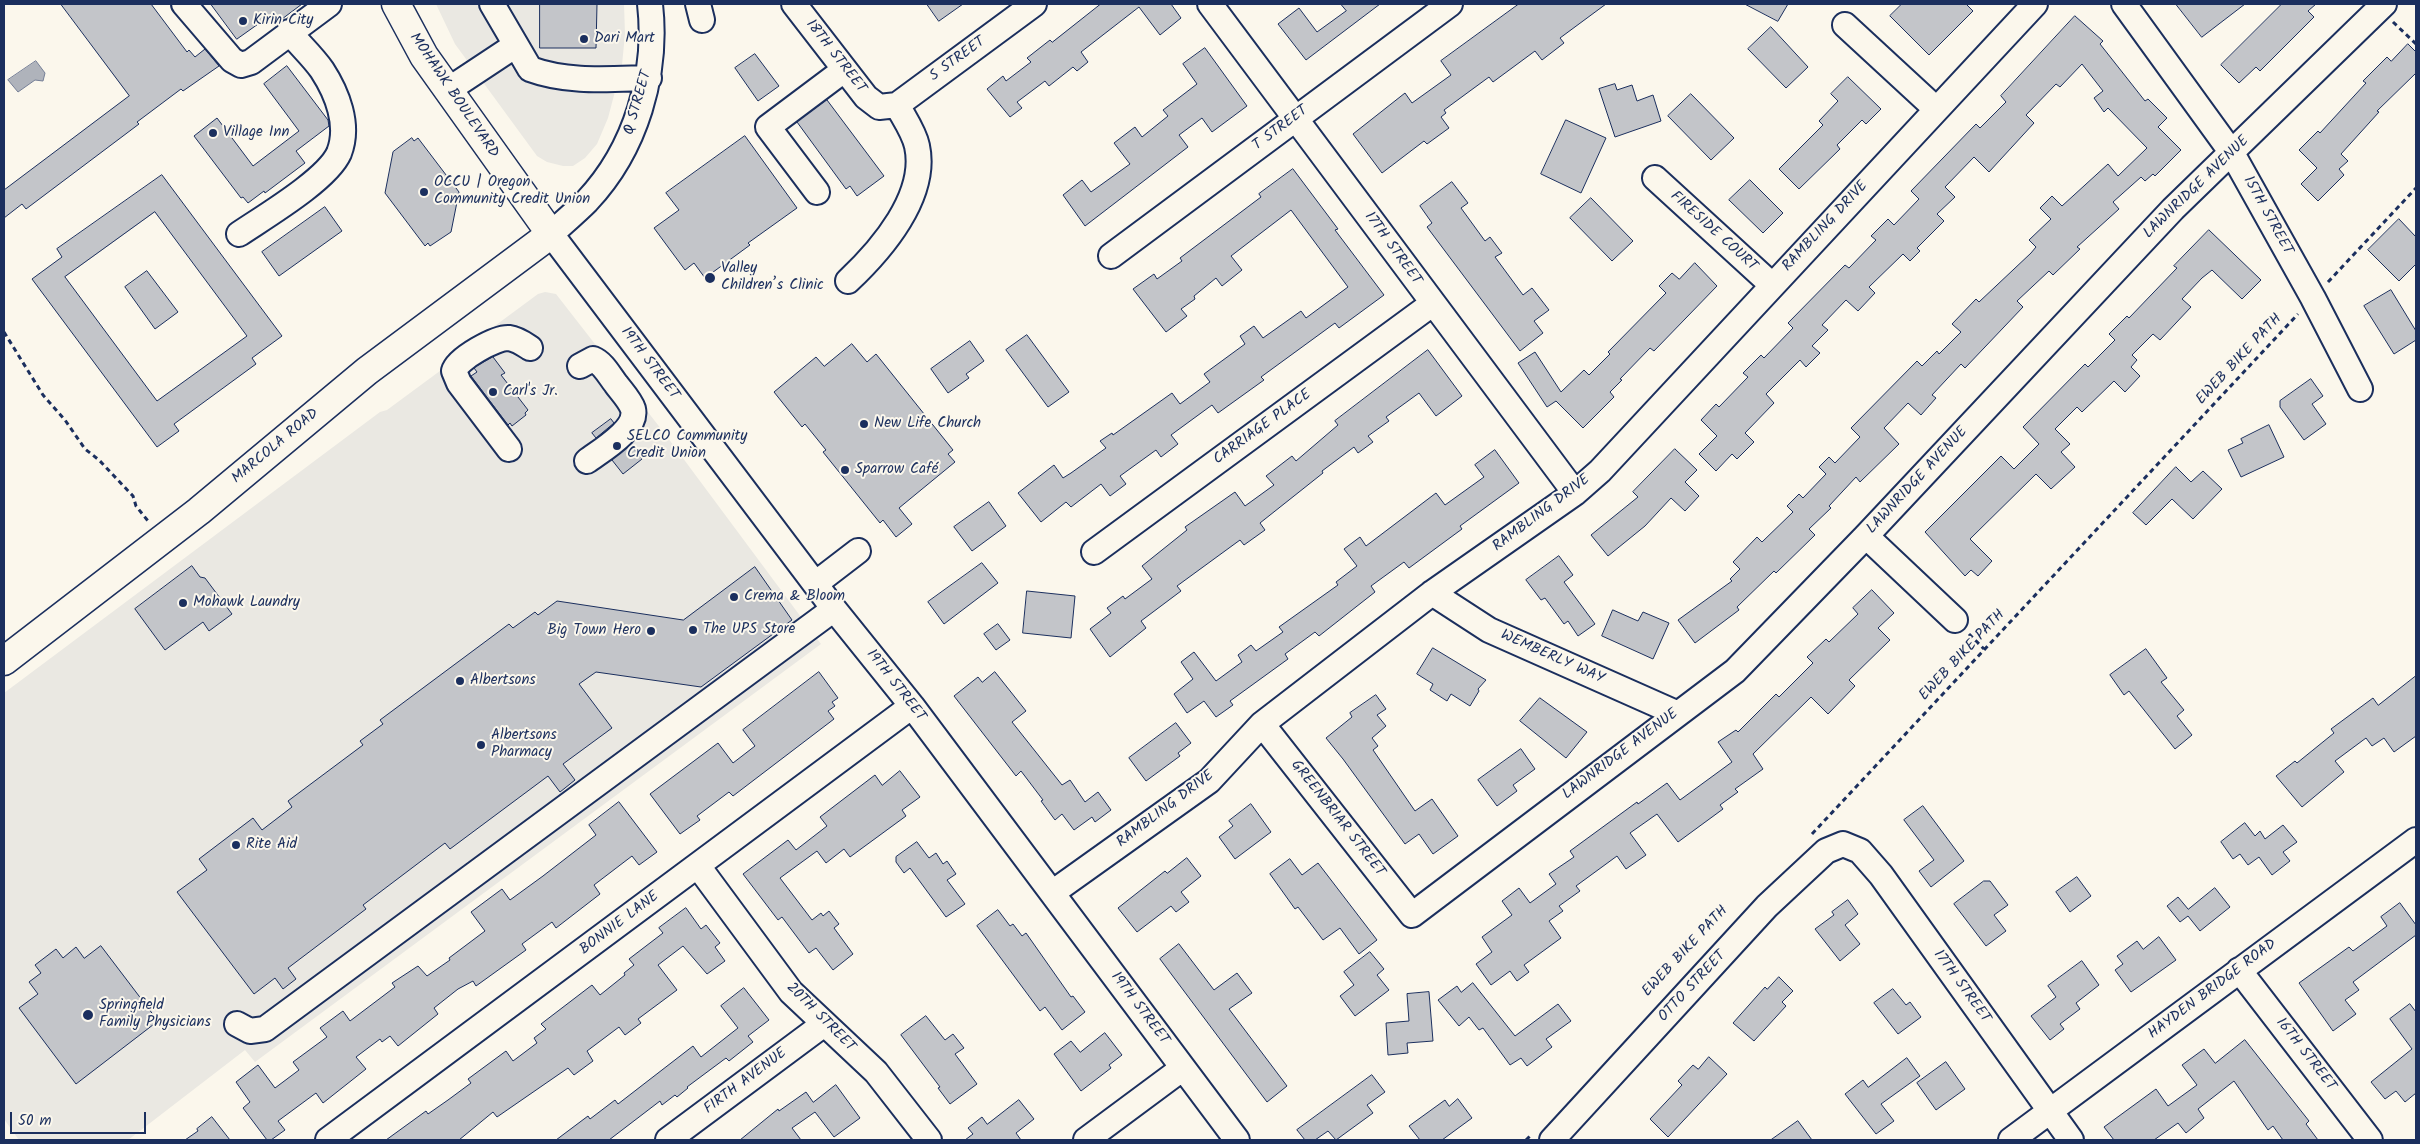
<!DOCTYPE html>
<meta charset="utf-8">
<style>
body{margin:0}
#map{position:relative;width:2420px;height:1144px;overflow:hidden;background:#fbf7ec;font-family:Kalam,sans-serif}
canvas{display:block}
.frame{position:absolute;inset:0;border:5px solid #1b2f5e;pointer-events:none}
.scale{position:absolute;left:10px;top:1112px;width:136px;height:22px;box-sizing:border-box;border:2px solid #1b2f5e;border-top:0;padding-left:6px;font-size:15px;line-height:18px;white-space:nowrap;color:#1b2f5e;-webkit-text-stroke:4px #fbf7ec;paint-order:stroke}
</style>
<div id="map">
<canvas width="2420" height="1144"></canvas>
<div class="frame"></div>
<div class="scale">50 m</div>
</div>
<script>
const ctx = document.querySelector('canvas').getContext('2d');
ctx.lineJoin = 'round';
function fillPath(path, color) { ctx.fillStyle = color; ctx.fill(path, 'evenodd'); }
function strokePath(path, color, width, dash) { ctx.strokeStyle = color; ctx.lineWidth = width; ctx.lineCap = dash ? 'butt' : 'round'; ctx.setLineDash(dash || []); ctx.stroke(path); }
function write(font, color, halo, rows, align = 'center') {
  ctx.font = font + ' Kalam,sans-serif'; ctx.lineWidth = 4; ctx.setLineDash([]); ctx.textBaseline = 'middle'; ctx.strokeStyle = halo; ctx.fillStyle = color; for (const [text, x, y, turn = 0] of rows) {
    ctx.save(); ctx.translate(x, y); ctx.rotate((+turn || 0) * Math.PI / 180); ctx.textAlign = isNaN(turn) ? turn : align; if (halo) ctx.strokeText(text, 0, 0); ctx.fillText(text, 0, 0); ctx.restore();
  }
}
const built = new Path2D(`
 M436 4H624L625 34 622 65 608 118 597 144 585 158 573 166H563L547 162 537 156 455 44Z
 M545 292 556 294 665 434 821 644 255 1062 245 1050 128 1140H19L4 1119V693L380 412 387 410 448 365 450 359 538 294Z`);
const water = new Path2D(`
 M36 61 45 73 43 81 35 80 18 92 8 80Z`);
const building = new Path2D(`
 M61 4H151L187 52 189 50 195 57 205 49 219 66 183 91 181 89 137 122 139 124 26 209 22 204 4 218V190L129 96Z
 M211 4H302L274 25 268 17 237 39Z
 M540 4H597L596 48H540Z
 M927 4H963L939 21Z
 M1101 4H1171L1181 18 1160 35 1139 7 1081 52 1088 62 1077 71 1073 67 1049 86 1045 81 1017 102 1022 108 1010 117 987 89 1003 76 1006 81 1031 62 1027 58 1050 40 1052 42Z
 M1341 4H1380L1306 60 1278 24 1299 8 1317 32 1346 11Z
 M1519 4H1606L1560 38 1564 43 1542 60 1535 51 1493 82 1489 77 1444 110 1446 113 1441 117 1449 128 1427 144 1424 141 1382 173 1353 134 1405 93 1412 103 1451 75 1441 61Z
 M1745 4H1788L1778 21Z
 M1902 4H1966L1973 11 1929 55 1890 16Z
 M2176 4H2245L2202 37Z
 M2282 4H2316L2308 11 2314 17 2260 71 2256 67 2239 83 2221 65Z
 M2075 16 2103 41 2100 44 2145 101 2148 99 2167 118 2158 127 2181 150 2155 176 2153 174 2145 181 2141 177 2113 202 2119 209 2077 247 2080 249 2053 275 2049 271 2017 301 2023 307 1965 368 1961 364 1932 395 1936 398 1921 415 1908 403 1884 428 1899 444 1860 482 1856 477 1829 506 1831 508 1809 529 1815 535 1776 573 1774 571 1737 607 1739 610 1695 643 1678 620 1732 581 1730 579 1740 569 1733 562 1757 537 1762 542 1793 512 1787 506 1799 494 1803 498 1826 474 1819 467 1829 457 1835 463 1860 437 1851 428 1917 361 1922 366 1937 351 1939 354 1961 332 1952 324 1976 299 1979 302 2031 253 2036 247 2029 240 2051 219 2040 208 2052 196 2062 206 2108 164 2118 176 2147 148 2108 108 2104 112 2094 98 2103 91 2082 64 2060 87 2056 84 2026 115 2034 123 1989 172 1974 157 1945 187 1955 197 1937 214 1944 221 1917 248 1920 251 1910 261 1903 254 1869 287 1875 293 1858 311 1846 300 1822 325 1828 330 1812 346 1820 353 1806 367 1800 360 1766 394 1774 403 1745 433 1754 442 1737 459 1732 454 1716 471 1699 454 1717 436 1701 420 1716 404 1719 407 1748 377 1743 373 1761 355 1764 358 1793 328 1788 323 1845 265 1849 268 1876 240 1871 236 1888 219 1894 225 1919 199 1911 191 1976 124 1980 128 2006 102 2001 96Z
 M1771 27 1808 67 1786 88 1748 49Z
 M2408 44 2416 52V73L2377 111 2379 112 2341 154 2348 161 2339 169 2344 175 2318 201 2301 184 2317 168 2299 150 2318 131 2320 133 2366 83 2363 81 2387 57 2391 61Z
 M1205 48 1247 106 1212 132 1202 118 1179 135 1188 147 1085 226 1063 195 1082 180 1091 192 1130 164 1114 143 1135 127 1142 137 1168 116 1163 110 1197 84 1183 64Z
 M755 54 779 86 758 101 735 68Z
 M287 66 328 120 329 126 296 151 305 163 265 193 264 191 248 203 243 197 241 198 194 136 217 118 253 166 299 131 264 84Z
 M1848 77 1881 109 1866 124 1862 120 1837 145 1840 149 1799 189 1779 169 1823 125 1819 121 1838 101 1831 94Z
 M1615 84 1617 90 1632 85 1637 101 1653 95 1661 121 1615 137 1599 89Z
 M1691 94 1734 138 1711 160 1668 116Z
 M827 100 884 176 857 196 850 186 846 189 797 122Z
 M1566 120 1606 138 1581 193 1541 174Z
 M745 136 797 208 748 243 750 245 705 278 694 263 685 270 654 228 679 210 666 193Z
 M412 138 414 141 418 138 459 192 451 232 430 246 428 243 425 246 385 193 393 152Z
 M1293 169 1338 229 1335 230 1384 295 1339 328 1335 323 1261 377 1264 380 1218 413 1212 405 1171 435 1178 444 1161 457 1156 450 1120 476 1126 484 1110 496 1101 484 1071 507 1066 502 1041 522 1018 493 1054 465 1063 478 1071 473 1106 448 1100 441 1112 433 1113 435 1172 393 1180 404 1210 382 1204 374 1245 344 1240 336 1254 326 1263 338 1301 311 1306 318 1348 287 1291 210 1231 256 1242 270 1222 286 1216 278 1194 296 1195 299 1181 309 1187 316 1166 332 1133 289 1154 274 1157 279 1182 261 1180 258 1261 197 1259 194Z
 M162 175 282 336 252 358 256 364 174 424 179 431 157 447 32 279 62 257 57 249ZM155 212 247 336 157 401 65 277Z
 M1750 180 1783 213 1763 233 1729 200Z
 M1452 182 1468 203 1461 208 1485 241 1490 237 1502 253 1495 257 1523 295 1532 288 1549 310 1534 321 1543 333 1520 351 1427 227 1432 223 1420 206Z
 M1591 198 1633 241 1612 261 1570 218Z
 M325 207 342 231 279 276 262 252Z
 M2399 219 2416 237V264L2399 281 2368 250Z
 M2209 230 2261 280 2242 299 2212 270 2202 278 2182 299 2191 307 2160 340 2153 334 2132 355 2137 360 2131 367 2140 376 2125 392 2114 381 2082 412 2077 407 2055 429 2070 444 2061 452 2075 467 2051 489 2036 474 1970 539 1992 561 1978 576 1971 570 1965 576 1925 532 2001 456 2014 469 2039 444 2023 427 2085 364 2088 367 2115 340 2109 334 2127 316 2129 318 2177 268 2174 266Z
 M1695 263 1717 286 1654 351 1650 348 1620 379 1622 380 1610 392 1614 397 1583 428 1556 401 1547 407 1518 363 1535 352 1561 392 1584 370 1589 375 1610 354 1608 352 1666 293 1659 286 1672 273 1679 279Z
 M147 271 178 312 155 329 125 287Z
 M2391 290 2416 331V340L2394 354 2364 306Z
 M1027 335 1069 392 1048 407 1006 350Z
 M970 341 984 361 966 374 969 378 948 393 931 369Z
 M852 344 867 362 876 354 953 450 948 454 955 462 899 508 912 524 896 537 883 520 880 523 823 452 826 450 805 424 802 427 774 392 816 357 824 366Z
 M1428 350 1462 396 1436 416 1419 393 1386 417 1389 421 1368 436 1373 442 1358 453 1354 447 1322 471 1323 473 1260 523 1265 530 1244 545 1240 540 1177 586 1181 591 1141 621 1146 628 1110 657 1090 629 1111 613 1107 608 1123 596 1125 599 1152 579 1142 566 1187 530 1185 527 1235 492 1245 506 1274 485 1266 476 1292 456 1296 461 1338 425 1335 421Z
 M493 357 505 373 501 375 528 410 525 413 526 415 512 426 510 423 508 425 471 376 477 372 474 368Z
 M2311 379 2323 396 2312 404 2326 424 2304 440 2280 407V401Z
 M611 419 614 423 596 438 592 433Z
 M2269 425 2284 457 2241 477 2228 450 2243 443 2241 439Z
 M631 445 642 459 623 474 612 460Z
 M1675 449 1697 470 1685 482 1699 496 1685 511 1671 498 1645 526 1608 556 1591 535 1638 497 1633 492Z
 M1495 450 1519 483 1460 526 1462 529 1409 568 1404 562 1371 586 1375 592 1319 636 1315 632 1285 654 1288 659 1230 701 1233 705 1216 717 1204 701 1187 713 1174 694 1193 679 1181 662 1194 652 1216 681 1242 662 1238 655 1251 645 1256 651 1283 632 1279 627 1338 585 1336 582 1357 566 1344 549 1360 537 1366 546 1436 493 1445 505 1484 477 1475 465Z
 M2176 467 2191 482 2203 471 2222 489 2193 519 2172 499 2146 525 2133 513Z
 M989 502 1006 526 972 551 954 527Z
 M1559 556 1573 575 1564 582 1595 624 1578 636 1568 621 1564 624 1545 598 1541 600 1526 580Z
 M982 563 998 583 944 624 928 602Z
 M192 566 200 577 205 578 232 614 209 631 203 622 165 650 135 609Z
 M755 567 792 620 701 687 596 672 579 684 612 728 563 764 575 780 560 792 548 776 450 849 445 843 363 905 366 909 288 968 296 979 283 989 275 978 254 994 177 892 207 870 199 859 253 818 262 830 292 807 288 801 363 745 360 741 383 724 380 720 509 624 513 628 535 612 538 615 557 601 683 620Z
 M1872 590 1894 613 1878 628 1890 640 1849 680 1855 686 1828 714 1811 697 1753 754 1763 769 1735 789 1738 792 1720 805 1723 809 1678 842 1657 814 1630 833 1646 855 1626 869 1617 856 1576 886 1580 891 1559 906 1563 911 1549 921 1561 938 1524 965 1529 972 1517 981 1510 971 1491 985 1476 964 1492 952 1482 937 1512 915 1502 901 1519 888 1530 903 1556 884 1549 874 1574 857 1570 851 1637 802 1638 804 1667 783 1680 800 1732 762 1718 742 1736 730 1738 732 1776 694 1779 697 1813 663 1807 657 1826 639 1829 642 1858 614 1853 608Z
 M1027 591 1075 596 1071 638 1023 633Z
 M1613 610 1638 621 1643 612 1669 623 1653 659 1602 636Z
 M998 624 1010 640 996 650 984 634Z
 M1433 648 1486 680 1478 689 1479 691 1470 706 1451 694 1447 701 1430 690 1433 684 1417 674Z
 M2146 649 2167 678 2161 682 2184 710 2177 716 2192 735 2175 749 2129 691 2124 695 2110 675Z
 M819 672 838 698 832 702 835 706 828 711 834 719 733 796 729 792 697 816 700 820 680 834 650 794 718 743 733 763 755 746 743 730Z
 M995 672 1026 711 1012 722 1062 785 1070 780 1085 802 1098 792 1111 810 1095 822 1092 817 1074 830 1062 814 1055 820 1041 801 1043 800 1021 771 1016 776 954 696 978 677 982 682Z
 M2416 676V736L2394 752 2384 738 2372 746 2366 738 2335 761 2344 772 2302 807 2276 776 2295 761 2297 763 2334 733 2331 729 2373 698 2378 705Z
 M1376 695 1386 709 1377 715 1386 726 1372 738 1378 746 1373 750 1415 811 1432 799 1458 836 1433 854 1419 834 1405 844 1343 759 1326 738 1352 717 1350 713Z
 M1540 698 1587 732 1566 758 1520 721Z
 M1176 723 1191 743 1178 753 1180 756 1146 781 1129 758Z
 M1521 749 1535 769 1513 785 1517 791 1497 806 1478 780Z
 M900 771 920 797 902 810 906 816 850 857 844 849 826 863 817 851 780 878 812 920 821 913 823 916 829 911 839 924 834 928 853 954 833 970 816 948 809 953 782 917 778 920 743 874 788 840 796 850 827 826 820 817 875 775 882 785Z
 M619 802 657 852 639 865 632 856 594 885 600 894 556 928 552 922 522 944 526 950 476 986 473 981 458 989 434 1008 438 1014 398 1046 390 1036 382 1042 380 1039 356 1057 366 1069 323 1103 316 1093 278 1121 285 1130 271 1140H267L243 1108 250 1102 236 1082 258 1065 275 1088 299 1070 293 1062 327 1037 320 1028 343 1011 350 1021 395 987 392 983 418 966 427 976 450 960 449 958 485 931 471 912 502 889 510 900 543 876 596 835 589 825Z
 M1251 804 1271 832 1235 859 1219 837 1233 826 1229 821Z
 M1923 806 1964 861 1931 887 1919 871 1934 860 1904 820Z
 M2245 823 2255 836 2260 831 2265 839 2283 825 2297 842 2283 852 2290 861 2272 875 2259 857 2248 865 2240 854 2233 859 2221 842Z
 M917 842 929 858 936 853 943 864 947 861 956 874 947 880 965 904 946 917 910 868 904 873 896 862V857Z
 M1187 858 1201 876 1181 892 1189 902 1176 912 1171 906 1137 932 1118 908 1165 871 1167 873Z
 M1290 859 1302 875 1318 863 1377 940 1359 954 1340 928 1323 940 1298 907 1295 909 1270 874Z
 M2077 877 2091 896 2070 912 2056 892Z
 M1984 881H1990L2008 905 1994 915 2006 931 1986 946 1954 904Z
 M2215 888 2230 907 2200 931 2188 916 2180 922 2167 906 2178 897 2188 909Z
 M1848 900 1858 914 1845 925 1860 944 1840 961 1815 929 1834 915 1832 912Z
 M2400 903 2416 925V935L2353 982 2359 990 2345 1000 2356 1014 2333 1031 2299 983 2349 947 2353 951 2387 926 2381 917Z
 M686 908 701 929 706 925 720 943 715 947 725 961 707 974 683 946 658 965 677 990 638 1019 641 1023 625 1035 619 1027 587 1051 593 1061 574 1075 568 1068 497 1117 493 1112 459 1140H386L426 1111 428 1114 448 1100 471 1083 468 1079 506 1051 513 1061 537 1043 534 1038 546 1029 541 1024 592 985 600 995 625 975 624 973 634 965 629 959 663 933 659 928Z
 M998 910 1010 926 1013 924 1022 936 1026 933 1071 997 1073 996 1085 1012 1062 1030 1045 1007 1040 1011 977 926Z
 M2159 937 2176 960 2131 992 2115 970 2123 964 2117 956 2137 941 2143 949Z
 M1179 944 1214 990 1237 973 1252 993 1229 1009 1287 1086 1267 1102 1160 959Z
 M101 946 158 1021 76 1084 19 1008 38 994 29 982 41 973 35 965 56 949 63 958 76 947 84 958Z
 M1370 952 1384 969 1377 975 1389 990 1355 1016 1340 996 1354 985 1344 972Z
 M2082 961 2099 985 2076 1003 2080 1009 2060 1024 2064 1029 2050 1040 2031 1016 2056 997 2048 986Z
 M1779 977 1793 991 1782 1002 1786 1006 1754 1041 1733 1023 1765 987 1767 989Z
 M1473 983 1515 1036 1558 1004 1571 1021 1546 1039 1552 1047 1527 1066 1521 1058 1510 1065 1483 1028 1479 1030 1469 1017 1459 1026 1438 1000 1457 986 1461 992Z
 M744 988 769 1020 748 1036 753 1042 729 1061 726 1058 687 1087 688 1088 677 1097 675 1095 662 1105 660 1101 609 1140H556L588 1116 590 1119 615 1100 618 1104 693 1046 701 1057 738 1028 721 1006Z
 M1893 989 1906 1005 1910 1002 1921 1017 1898 1034 1874 1003Z
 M1429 992 1433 1041 1407 1043 1408 1053 1388 1055 1386 1023 1409 1021 1407 994Z
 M2410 1004 2416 1012V1093L2405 1102 2396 1091 2385 1099 2371 1082 2412 1049 2390 1019Z
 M926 1016 945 1040 953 1034 964 1048 955 1054 977 1084 950 1104 938 1088 940 1087 901 1035Z
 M1105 1033 1122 1055 1109 1065 1111 1068 1081 1091 1054 1054 1071 1041 1080 1052Z
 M2245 1040 2309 1121 2306 1124 2318 1140H2283L2273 1126 2268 1130 2234 1081 2198 1109 2204 1118 2186 1133 2178 1123 2154 1140H2114L2104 1127 2156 1089 2168 1106 2197 1085 2182 1065 2204 1049 2215 1063Z
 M1709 1057 1727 1074 1668 1137 1650 1119 1682 1085 1678 1081 1693 1065 1698 1069Z
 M1907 1058 1920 1076 1881 1104 1894 1121 1876 1134 1845 1094 1863 1080 1868 1087Z
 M1946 1062 1965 1089 1936 1110 1917 1083Z
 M1372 1075 1385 1092 1367 1105 1373 1113 1336 1140 1328 1131 1315 1140H1305L1297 1130Z
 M836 1085 860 1118 834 1137 815 1112 792 1128 801 1140H740L778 1109 779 1111 806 1092 813 1102Z
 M1458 1099 1472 1118 1442 1140H1420L1409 1126 1445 1100 1449 1106Z
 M1019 1100 1034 1119 1016 1133 1021 1140H965L973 1134 968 1128 982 1117 987 1124Z
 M212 1117 230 1140H185L198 1131 197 1129Z
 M1798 1121 1812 1140H1771Z`);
const path = new Path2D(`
 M2393 22 2416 44
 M2328 282 2416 188
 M4 332 43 395 65 420 85 449 99 460 133 496 136 506 148 521
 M1969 634 1984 649
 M1812 834 2298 314
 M1526 1140 1532 1134`);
const minor = new Path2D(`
 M184 4 232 60 241 65 251 62 329 4
 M492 4 516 45
 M650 4C658 74 636 149 587 201 576 212 563 223 551 234L834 609 912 706 1237 1140
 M698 4 702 20
 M794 4 866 97 879 107 897 105 1034 4
 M1210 4 1575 493
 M2124 4 2232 153 2313 298 2360 389
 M1845 25 1936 109
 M448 90 516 45 530 69C568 83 609 79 649 78
 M1655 178 1772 285
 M817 192 768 127 844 70
 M239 234C264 217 327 180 339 153 350 125 337 93 322 70 313 57 300 45 289 32
 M1111 256 1450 4
 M848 281C881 250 928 196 917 146 914 132 904 118 897 105
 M580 366 593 359C603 363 609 375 616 384 621 391 630 400 633 409 638 430 600 451 587 461
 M509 449 459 383 454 371C457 359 496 337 509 338 517 339 524 344 530 348
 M1866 536 1955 620
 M1094 552 1432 304
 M815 584 858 551
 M1432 593 1489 630 1676 713
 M1262 724 1412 915 1735 671 1866 536 2173 209 2384 4
 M698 866 791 992 876 1072 929 1140
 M1052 893 1209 781 1262 724 1432 593 1575 493 1600 471 2035 4
 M2239 970 2370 1140
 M237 1024 250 1031 265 1029 834 609
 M328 1140 912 706
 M668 1140 824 1024
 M1086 1140 1183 1068
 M1552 1140 1767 906 1826 851 1843 844 1860 851 1881 875 2071 1140
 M2011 1140 2416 840`);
const major = new Path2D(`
 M4 661 199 511 367 371 551 234 424 56 396 4`);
const markers = [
 [243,21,5,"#1b2f5e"],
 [584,39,5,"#1b2f5e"],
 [213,133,5,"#1b2f5e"],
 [424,192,5,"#1b2f5e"],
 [710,278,6,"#1b2f5e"],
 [493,392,5,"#1b2f5e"],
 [864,424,5,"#1b2f5e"],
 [617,446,5,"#1b2f5e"],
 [845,470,5,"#1b2f5e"],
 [734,597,5,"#1b2f5e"],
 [183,603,5,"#1b2f5e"],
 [693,630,5,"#1b2f5e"],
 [651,631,5,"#1b2f5e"],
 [460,681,5,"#1b2f5e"],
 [481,745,5,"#1b2f5e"],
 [236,845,5,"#1b2f5e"],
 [88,1015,6,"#1b2f5e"]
];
const poiNames = [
 ["Kirin City",253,21],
 ["Dari Mart",594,39],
 ["Village Inn",223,133],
 ["OCCU | Oregon",434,183],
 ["Community Credit Union",434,200],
 ["Valley",721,269],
 ["Children’s Clinic",721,286],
 ["Carl's Jr.",503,392],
 ["New Life Church",874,424],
 ["SELCO Community",627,437],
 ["Credit Union",627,454],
 ["Sparrow Café",855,470],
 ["Crema & Bloom",744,597],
 ["Mohawk Laundry",193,603],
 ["The UPS Store",703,630],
 ["Big Town Hero",641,631,"right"],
 ["Albertsons",470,681],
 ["Albertsons",491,736],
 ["Pharmacy",491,753],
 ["Rite Aid",246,845],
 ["Springfield",99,1006],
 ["Family Physicians",99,1023]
];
const streetNames = [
 ["18TH STREET",835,57,52],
 ["S STREET",958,60,-36],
 ["MOHAWK BOULEVARD",453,96,56],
 ["Q STREET",639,103,-74],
 ["T STREET",1281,129,-37],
 ["LAWNRIDGE AVENUE",2197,188,-44],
 ["15TH STREET",2267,216,61],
 ["RAMBLING DRIVE",1826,227,-47],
 ["FIRESIDE COURT",1713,232,42],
 ["17TH STREET",1392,249,54],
 ["EWEB BIKE PATH",2240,360,-47],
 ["19TH STREET",649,364,53],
 ["CARRIAGE PLACE",1263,428,-36],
 ["MARCOLA ROAD",276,447,-40],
 ["LAWNRIDGE AVENUE",1918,481,-47],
 ["RAMBLING DRIVE",1542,514,-37],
 ["EWEB BIKE PATH",1963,656,-47],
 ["WEMBERLY WAY",1552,658,24],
 ["19TH STREET",895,686,52],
 ["LAWNRIDGE AVENUE",1621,755,-37],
 ["RAMBLING DRIVE",1166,810,-37],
 ["GREENBRIAR STREET",1337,819,52],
 ["BONNIE LANE",620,924,-37],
 ["EWEB BIKE PATH",1686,952,-47],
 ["OTTO STREET",1693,987,-47],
 ["17TH STREET",1961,987,54],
 ["HAYDEN BRIDGE ROAD",2213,990,-37],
 ["19TH STREET",1139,1009,53],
 ["20TH STREET",820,1018,45],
 ["16TH STREET",2305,1055,52],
 ["FIRTH AVENUE",746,1082,-37]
];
fillPath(built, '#eae8e2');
fillPath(water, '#afb3bb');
strokePath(water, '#747e96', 1);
fillPath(building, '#c3c5c9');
strokePath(building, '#1b2f5e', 1);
strokePath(minor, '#1b2f5e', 28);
strokePath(major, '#1b2f5e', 31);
strokePath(path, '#1b2f5e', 3, [5, 4]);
strokePath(minor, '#fbf7ec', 24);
strokePath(major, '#fbf7ec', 28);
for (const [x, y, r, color] of markers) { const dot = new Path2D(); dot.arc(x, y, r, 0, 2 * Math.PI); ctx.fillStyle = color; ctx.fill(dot); strokePath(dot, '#fbf7ec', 2); }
write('15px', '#1b2f5e', '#fbf7ec', poiNames, 'left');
write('15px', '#1b2f5e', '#fbf7ec', streetNames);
</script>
